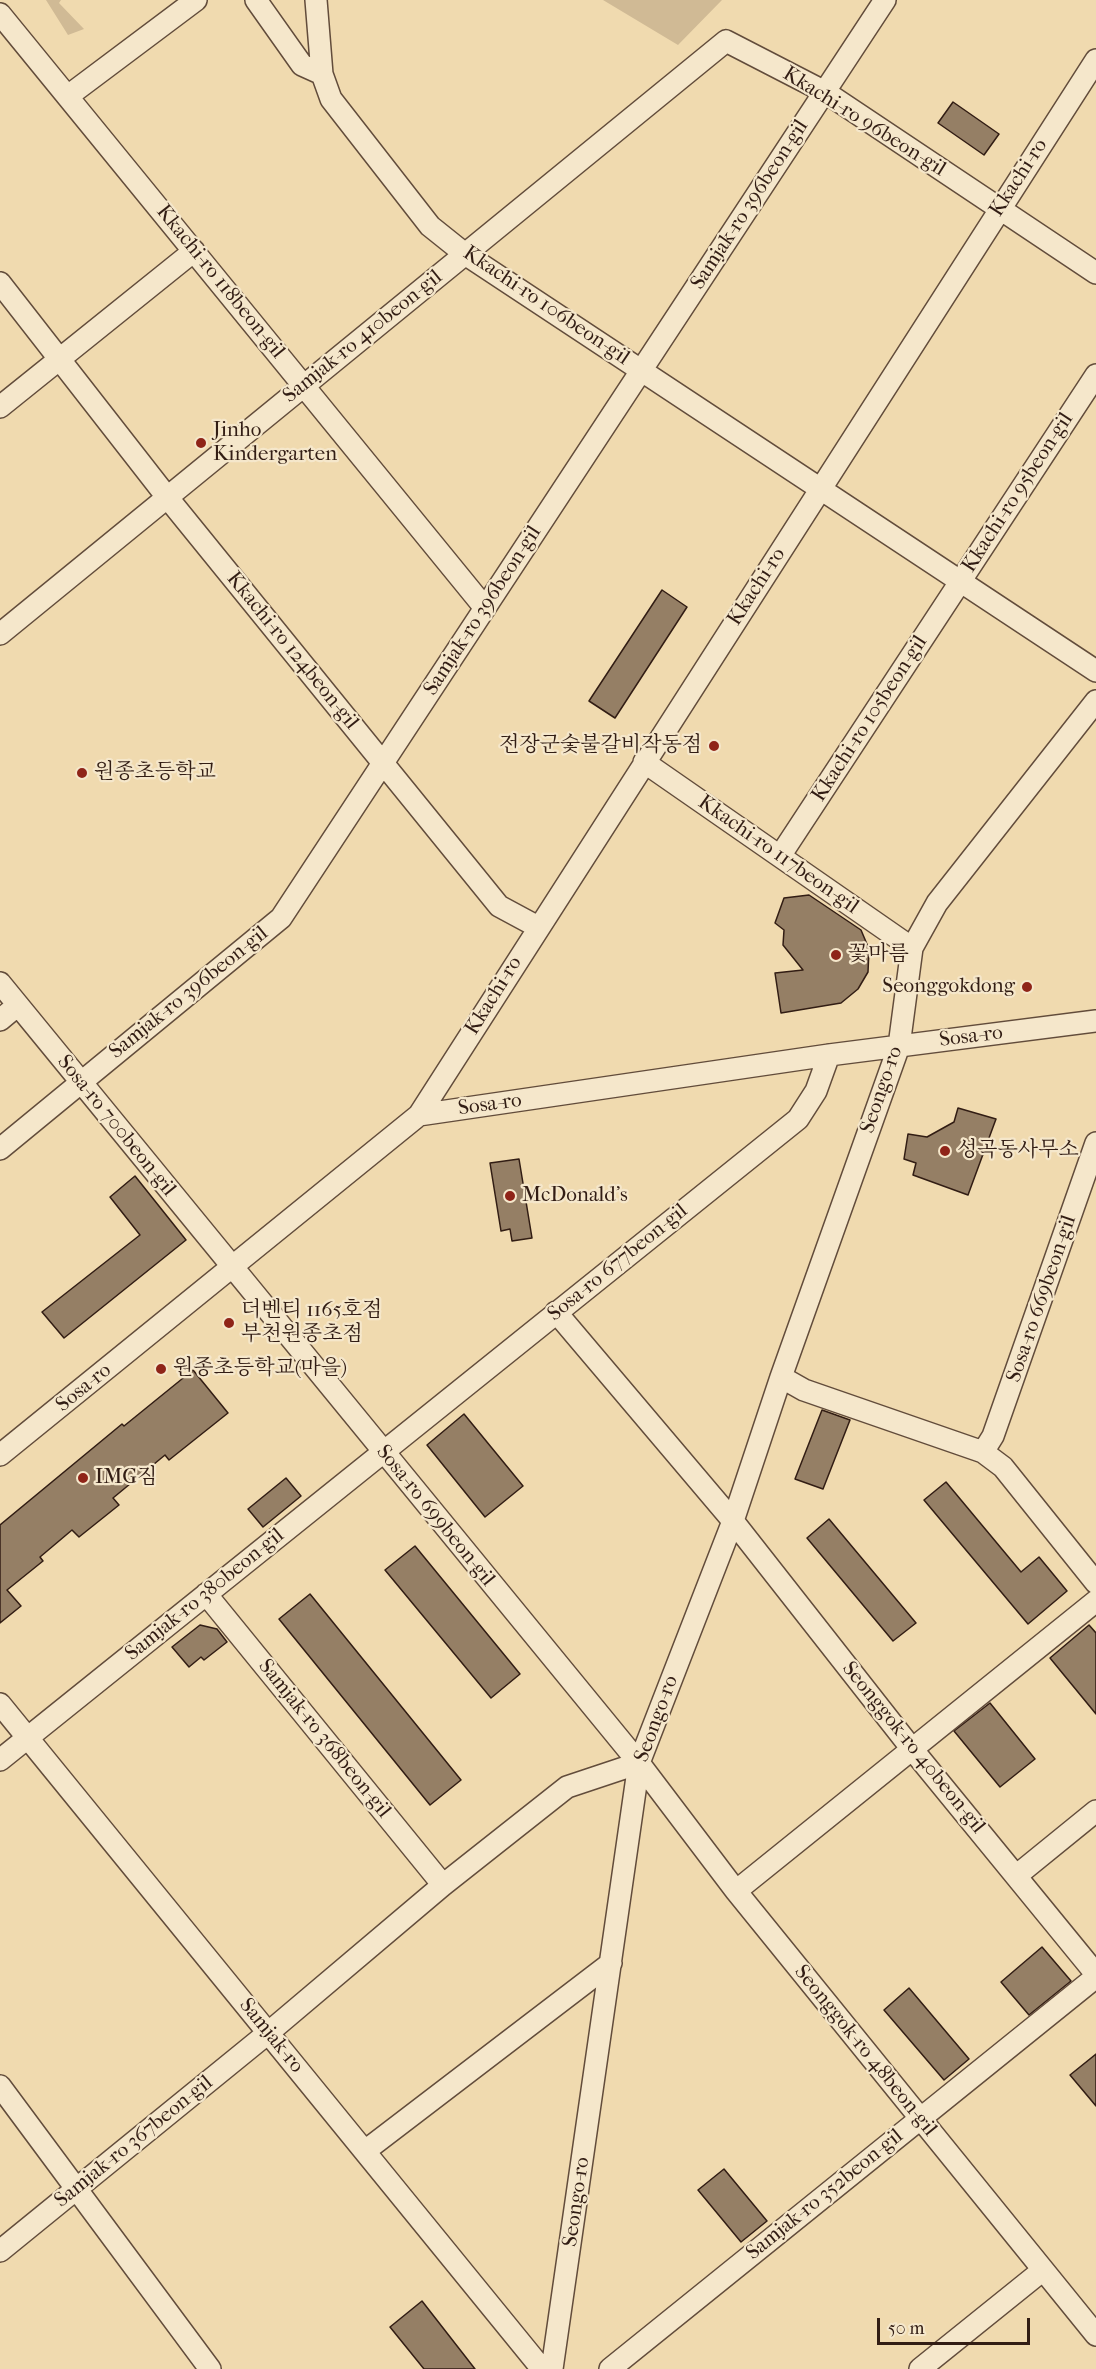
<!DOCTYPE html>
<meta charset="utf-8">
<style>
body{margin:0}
#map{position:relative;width:1096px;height:2369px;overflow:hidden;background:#f0daaf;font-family:"IM FELL French Canon",serif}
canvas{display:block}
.scale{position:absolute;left:877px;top:2318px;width:153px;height:27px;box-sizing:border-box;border:3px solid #321d14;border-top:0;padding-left:8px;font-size:18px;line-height:21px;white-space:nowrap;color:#321d14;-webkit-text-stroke:4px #f5e7cb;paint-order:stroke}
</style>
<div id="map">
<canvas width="1096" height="2369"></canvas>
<div class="scale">50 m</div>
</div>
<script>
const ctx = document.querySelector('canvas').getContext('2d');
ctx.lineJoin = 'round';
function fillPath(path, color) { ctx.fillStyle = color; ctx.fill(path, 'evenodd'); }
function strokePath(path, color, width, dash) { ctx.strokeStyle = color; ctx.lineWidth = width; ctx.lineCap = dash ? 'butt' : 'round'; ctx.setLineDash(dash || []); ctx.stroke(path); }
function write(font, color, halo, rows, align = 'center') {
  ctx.font = font + ' "IM FELL French Canon","Noto Serif KR",serif'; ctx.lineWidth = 4.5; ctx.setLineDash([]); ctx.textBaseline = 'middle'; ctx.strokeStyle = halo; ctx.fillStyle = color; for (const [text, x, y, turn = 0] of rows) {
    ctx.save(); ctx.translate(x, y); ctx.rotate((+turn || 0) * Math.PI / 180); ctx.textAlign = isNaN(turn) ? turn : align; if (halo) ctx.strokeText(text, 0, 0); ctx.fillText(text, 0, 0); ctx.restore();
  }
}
const green = new Path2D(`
 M46 0H61L59 3 84 29 68 35Z
 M603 0H722L678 45Z`);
const building = new Path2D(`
 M953 102 999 134 984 155 938 123Z
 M662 590 687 607 615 718 589 701Z
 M809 895 861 930 869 949 868 972 858 989 841 1003 781 1013 775 973 803 970 783 945 784 930 775 923 784 898Z
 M958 1108 996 1119 968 1195 913 1175 916 1163 904 1159 908 1134 927 1137 954 1122Z
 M519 1159 532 1238 512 1241 510 1229 501 1231 490 1163Z
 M135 1176 186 1240 64 1338 42 1312 140 1235 110 1197Z
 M193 1370 228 1413 169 1460 165 1455 113 1498 119 1505 79 1537 72 1530 40 1557 43 1561 7 1590 21 1606 0 1623V1525L122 1424 124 1426Z
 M822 1410 850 1420 823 1489 795 1479Z
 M464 1414 523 1486 485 1517 427 1445Z
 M286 1478 301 1496 263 1527 248 1509Z
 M946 1482 1021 1572 1039 1557 1067 1591 1028 1624 924 1500Z
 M829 1519 916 1623 893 1641 807 1538Z
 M415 1546 520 1674 491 1698 385 1570Z
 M310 1594 461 1780 430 1805 279 1619Z
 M200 1625 217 1629 227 1642 204 1660 201 1657 189 1667 172 1647Z
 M1089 1625 1096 1633V1714L1050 1658Z
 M990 1703 1035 1759 1000 1787 954 1731Z
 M1042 1947 1071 1981 1029 2015 1001 1982Z
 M909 1988 969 2059 944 2080 884 2010Z
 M1096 2054V2106L1070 2075Z
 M724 2169 767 2221 741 2242 698 2190Z
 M422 2301 475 2369H424L390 2327Z`);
const minor = new Path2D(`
 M256 0 302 65 322 74
 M316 0 322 74 331 99 430 226 465 254 1096 671
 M0 14 485 608
 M68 96 196 0
 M0 283 167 497 499 906 538 927
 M0 407 194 251
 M0 634 726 41 825 92 1096 273
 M644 762 912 948
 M780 856 1096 375
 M0 983 639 1763 736 1891 1096 2335
 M0 1020 18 1005
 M419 1115 1096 60
 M0 1149 281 918 885 0
 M556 1312 733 1521 912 1749 1096 1974
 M781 1377 804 1390 983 1452 1003 1467 1096 1583
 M983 1452 993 1436 1096 1143
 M0 1455 419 1115 829 1055 1096 1021
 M206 1594 443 1885
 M0 1704 542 2369
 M0 1760 798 1119 816 1091 829 1055
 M1016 1876 1096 1811
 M736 1891 1096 1601
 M0 2086 210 2369
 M365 2151 611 1963
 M0 2251 268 2033 443 1885 567 1787 639 1763
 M552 2369 639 1763 733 1521 781 1377 899 1046 912 948 937 903 1096 701
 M610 2369 1096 1977
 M920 2369 1043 2270`);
const markers = [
 [201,443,6,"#8f2418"],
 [714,746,6,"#8f2418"],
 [82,773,6,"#8f2418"],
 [836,955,6,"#8f2418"],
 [1027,987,6,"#8f2418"],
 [945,1151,6,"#8f2418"],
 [510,1196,6,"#8f2418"],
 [229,1323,6,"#8f2418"],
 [161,1369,6,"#8f2418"],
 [83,1478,6,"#8f2418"]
];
const streetNames = [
 ["Kkachi-ro 96beon-gil",864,122,32],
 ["Kkachi-ro",1019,178,-57],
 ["Samjak-ro 396beon-gil",750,205,-57],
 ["Kkachi-ro 118beon-gil",220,282,51],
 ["Kkachi-ro 106beon-gil",546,306,34],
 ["Samjak-ro 410beon-gil",363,337,-39],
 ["Kkachi-ro 95beon-gil",1018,493,-57],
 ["Kkachi-ro",757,587,-57],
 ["Samjak-ro 396beon-gil",483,611,-57],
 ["Kkachi-ro 124beon-gil",292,651,51],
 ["Kkachi-ro 105beon-gil",870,719,-57],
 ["Kkachi-ro 117beon-gil",778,855,35],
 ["Samjak-ro 396beon-gil",189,993,-39],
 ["Kkachi-ro",494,996,-58],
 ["Sosa-ro",971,1037,-7],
 ["Seongo-ro",882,1090,-71],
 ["Sosa-ro",490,1105,-8],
 ["Sosa-ro 700beon-gil",116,1126,51],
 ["Sosa-ro 677beon-gil",618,1263,-39],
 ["Sosa-ro 669beon-gil",1042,1299,-71],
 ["Sosa-ro",84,1388,-39],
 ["Sosa-ro 699beon-gil",435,1516,51],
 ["Samjak-ro 380beon-gil",205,1595,-39],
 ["Seongo-ro",657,1719,-70],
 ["Samjak-ro 368beon-gil",324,1739,51],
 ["Seonggok-ro 40beon-gil",913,1748,51],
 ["Samjak-ro",271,2036,51],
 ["Seonggok-ro 48beon-gil",865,2051,51],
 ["Samjak-ro 367beon-gil",134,2142,-39],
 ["Samjak-ro 352beon-gil",825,2195,-39],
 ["Seongo-ro",577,2202,-82]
];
const poiNames = [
 ["Jinho",213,431],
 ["Kindergarten",213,455],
 ["전장군숯불갈비작동점",702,746,"right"],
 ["원종초등학교",94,773],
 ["꽃마름",848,955],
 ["Seonggokdong",1015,987,"right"],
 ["성곡동사무소",957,1151],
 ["McDonald's",522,1196],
 ["더벤티 1165호점",241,1311],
 ["부천원종초점",241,1335],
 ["원종초등학교(마을)",173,1369],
 ["IMG짐",95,1478]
];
fillPath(green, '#d0ba95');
fillPath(building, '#957f65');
strokePath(building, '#321d14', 1.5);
strokePath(minor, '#624c3b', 24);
strokePath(minor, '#f5e7cb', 21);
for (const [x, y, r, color] of markers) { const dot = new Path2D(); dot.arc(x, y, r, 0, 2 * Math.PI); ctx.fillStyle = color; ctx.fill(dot); strokePath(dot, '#f5e7cb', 2); }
write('21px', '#321d14', '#f5e7cb', streetNames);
write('21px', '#321d14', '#f5e7cb', poiNames, 'left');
</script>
